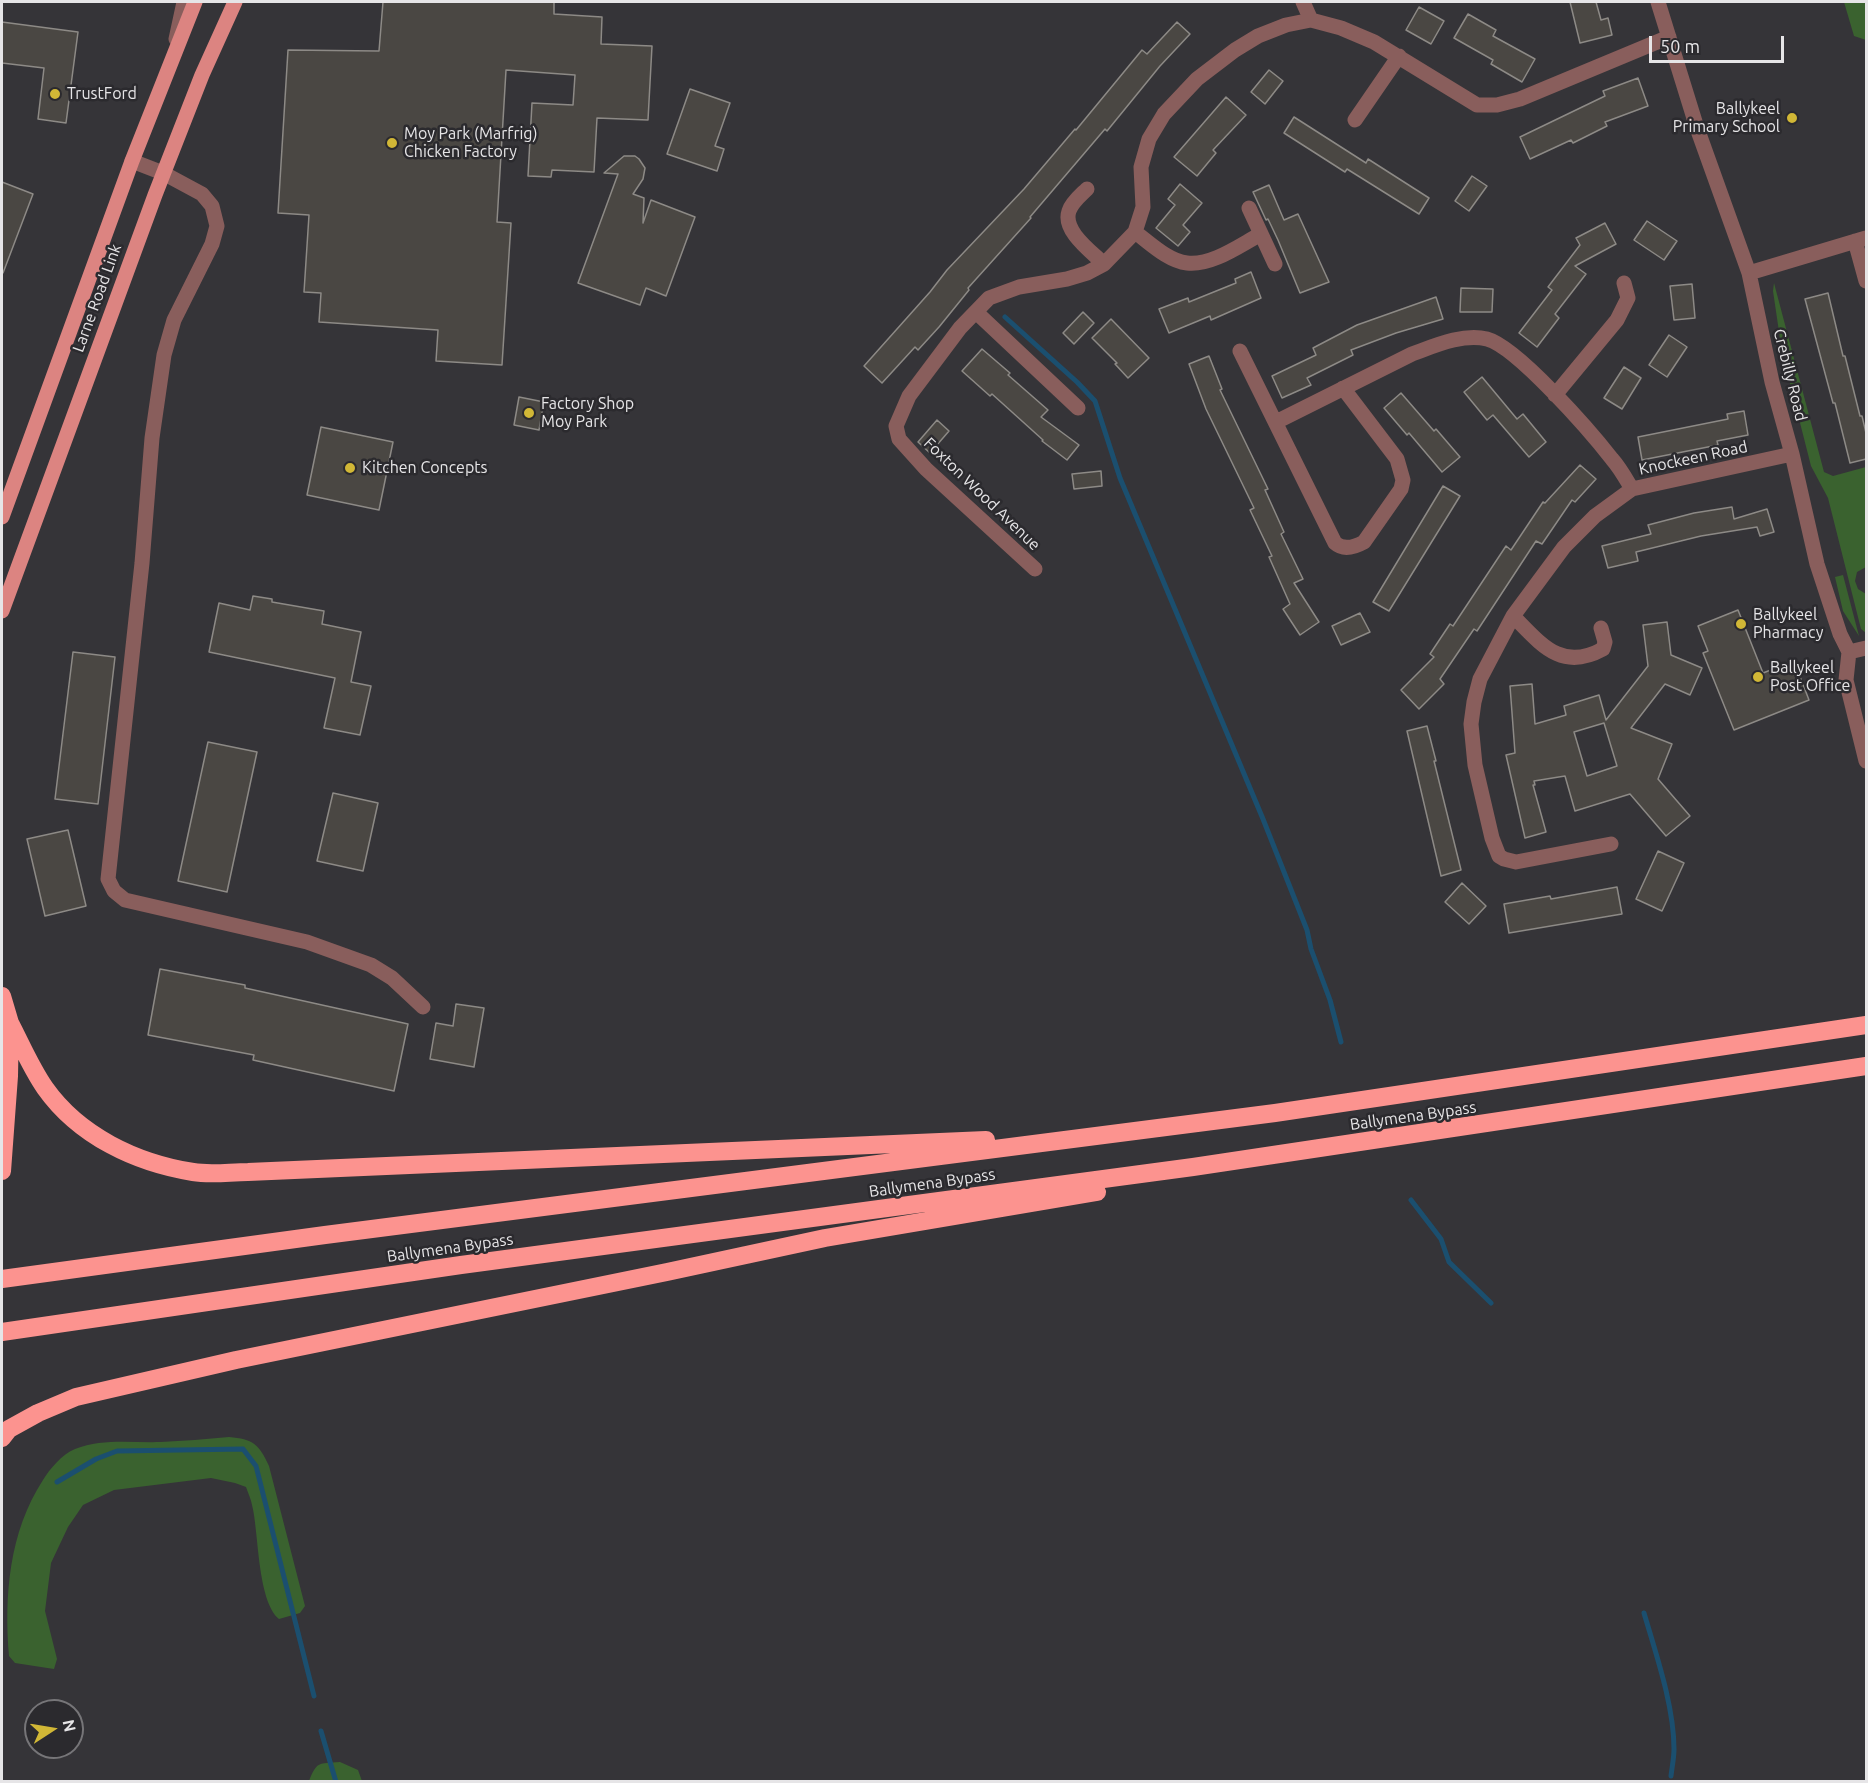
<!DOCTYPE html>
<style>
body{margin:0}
#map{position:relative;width:1868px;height:1783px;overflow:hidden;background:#353438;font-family:Ubuntu,sans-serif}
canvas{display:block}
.frame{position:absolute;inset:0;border:3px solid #e6e5e7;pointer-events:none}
.north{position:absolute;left:24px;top:1699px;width:60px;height:60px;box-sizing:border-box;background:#2b2a2e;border:2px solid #767578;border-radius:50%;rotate:78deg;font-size:16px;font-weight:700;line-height:24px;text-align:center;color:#e6e5e7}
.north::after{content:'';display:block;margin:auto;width:21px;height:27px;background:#d1b736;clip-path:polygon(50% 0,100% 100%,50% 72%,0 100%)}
.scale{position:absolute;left:1649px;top:36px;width:135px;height:27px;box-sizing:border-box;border:3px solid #e6e5e7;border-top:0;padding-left:8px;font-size:18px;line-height:21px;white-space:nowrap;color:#e6e5e7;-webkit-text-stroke:4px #2b2a2e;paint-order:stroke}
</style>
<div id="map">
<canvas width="1868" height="1783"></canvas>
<div class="frame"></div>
<div class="north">N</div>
<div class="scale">50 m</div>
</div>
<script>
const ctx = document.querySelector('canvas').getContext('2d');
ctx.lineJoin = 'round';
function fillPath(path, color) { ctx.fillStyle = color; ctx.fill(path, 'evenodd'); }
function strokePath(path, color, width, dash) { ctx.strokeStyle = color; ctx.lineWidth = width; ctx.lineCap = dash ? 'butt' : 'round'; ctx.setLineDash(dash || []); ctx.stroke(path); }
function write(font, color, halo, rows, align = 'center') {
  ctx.font = font + ' Ubuntu,sans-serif'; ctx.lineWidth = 5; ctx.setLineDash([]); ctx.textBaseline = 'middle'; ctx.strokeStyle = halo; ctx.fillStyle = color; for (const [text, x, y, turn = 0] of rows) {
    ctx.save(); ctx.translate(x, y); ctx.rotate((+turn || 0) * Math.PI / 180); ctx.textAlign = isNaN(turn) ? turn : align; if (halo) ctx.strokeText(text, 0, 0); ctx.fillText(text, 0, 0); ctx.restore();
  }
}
const green = new Path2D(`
 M1844 2H1866V40L1854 36Z
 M1774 283 1824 472 1833 476 1866 467V567L1857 572 1855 581 1858 589 1866 594V633L1861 629 1828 498 1811 466 1782 352 1773 291Z
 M1843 575 1859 636 1843 611 1835 577Z
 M229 1437C253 1439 259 1444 269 1466L305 1606 300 1613 279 1619C257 1600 259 1532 252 1505 251 1499 248 1493 246 1487L235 1483 211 1478 114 1490 83 1505 68 1527 51 1563 45 1611 57 1659 54 1669 15 1663 9 1656C4 1596 9 1532 43 1480 50 1469 61 1455 75 1449 103 1438 132 1443 161 1442 183 1441 206 1439 229 1437Z
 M340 1762 358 1770 362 1781H309C317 1761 318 1764 340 1762Z`);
const stream = new Path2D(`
 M1005 317 1077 382 1095 401 1120 478 1263 819 1307 930 1311 949 1330 1000 1341 1042
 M1411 1200 1441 1239 1449 1262 1491 1303
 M57 1482 96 1459 117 1451 243 1449 256 1466 314 1696
 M1644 1613C1656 1654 1674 1706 1674 1749 1674 1758 1672 1767 1671 1776
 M321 1731 336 1782`);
const building = new Path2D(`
 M383 2H554V14L602 17 601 44 652 46 648 120 597 118 594 172 552 170 551 177 528 176 532 103 573 105 575 75 506 70 497 222 511 223 502 365 436 361 438 330 319 322 321 293 304 292 309 215 278 213 288 50 379 51Z
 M1570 2H1596L1601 20 1608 18 1612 35 1580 43Z
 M1419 7 1444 21 1431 44 1406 30Z
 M1468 14 1496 30 1493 36 1535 59 1522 82 1491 64 1493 60 1454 38Z
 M2 22 78 32 66 123 38 119 44 68 2 63Z
 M1177 22 1190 34 1160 66 1107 131 1105 129 1030 217 1031 218 968 288 969 290 939 327 918 350 915 347 882 383 864 366 930 292 947 270 1024 189 1075 129 1076 130 1142 50 1147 54Z
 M1269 70 1283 81 1265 104 1251 92Z
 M1638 78 1648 106 1605 122 1607 126 1573 143 1571 140 1530 159 1520 137 1605 96 1603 91Z
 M690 89 730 103 715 146 724 149 717 171 667 154Z
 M1226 97 1246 115 1213 150 1216 153 1197 176 1174 157Z
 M1294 117 1366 163 1368 159 1429 198 1419 214 1347 169 1345 172 1284 133Z
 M624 156H635L639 159 645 168 643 179 633 194 644 198 643 223 651 200 695 217 666 296 646 288 640 305 578 283 618 174 604 173Z
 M1472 176 1487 186 1469 211 1455 201Z
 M2 182 33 194 3 273H2Z
 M1180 184 1202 203 1183 225 1190 232 1178 246 1156 228 1175 205 1168 199Z
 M1269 185 1284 220 1298 214 1329 282 1300 293 1278 240 1268 219 1266 220 1253 192Z
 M1647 221 1677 241 1664 260 1634 240Z
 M1605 223 1616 244 1575 266 1586 274 1555 314 1559 318 1537 347 1519 333 1552 290 1548 287 1580 245 1576 238Z
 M1251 272 1261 298 1211 320 1210 316 1169 333 1159 309 1188 298 1189 302 1236 283 1235 279Z
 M1692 284 1695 318 1674 320 1670 286Z
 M1461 288 1493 289 1492 312H1460Z
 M1828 293 1843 356H1845L1860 416H1862L1866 433V459L1850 463 1835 403H1833L1805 299Z
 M1436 297 1443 319 1396 333 1351 350 1353 355 1307 378 1311 385 1282 398 1272 376 1316 355 1313 348 1357 325Z
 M1083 312 1094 323 1074 344 1063 333Z
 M1111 319 1149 358 1128 378 1115 364 1117 363 1092 338Z
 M1669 335 1687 347 1667 377 1649 365Z
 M982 349 1010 373 1008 375 1048 410 1041 417 1079 445 1067 460 1042 441 1043 440 992 394 990 396 962 371Z
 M1209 356 1222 389 1220 390 1268 489 1265 490 1284 532 1281 534 1303 579 1294 583 1319 622 1300 635 1283 609 1290 604 1269 557 1272 556 1250 510 1254 508 1206 409 1189 364Z
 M1624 367 1641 378 1622 409 1604 398Z
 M1482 377 1517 419 1523 414 1546 442 1529 457 1493 415 1487 420 1464 392Z
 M1401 393 1434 431 1436 429 1460 457 1442 472 1409 433 1407 435 1384 408Z
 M519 397 544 402 539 430 514 425Z
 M1744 411 1748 435 1717 441 1718 445 1642 460 1638 437 1728 419 1727 414Z
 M937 420 949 431 930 453 918 442Z
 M321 427 393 442 379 510 307 495Z
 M1580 465 1596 479 1575 502 1572 500 1542 544 1536 541 1477 631 1474 629 1440 679 1444 684 1419 709 1401 690 1434 657 1430 654 1450 624 1453 626 1506 546 1511 550 1543 502 1545 503Z
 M1101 471 1102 486 1074 489 1072 474Z
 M1443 486 1460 496 1389 611 1373 602Z
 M1732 507 1734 519 1767 509 1774 532 1760 536 1757 527 1701 536 1636 552 1638 561 1608 568 1602 546 1651 534 1648 525 1694 513Z
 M253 596 272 599V602L324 611 322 624 361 632 351 682 371 686 360 735 324 728 335 678 209 652 219 603 250 610Z
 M1738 610 1763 673 1794 661 1809 700 1734 730 1703 653 1708 651 1698 626Z
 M1360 613 1370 632 1341 645 1332 626Z
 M1667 622 1671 655 1702 668 1690 695 1665 684 1631 728 1672 744 1658 779 1690 816 1666 836 1630 794 1575 811 1565 776 1534 781 1535 785H1533L1546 832 1525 838 1506 755 1515 753 1510 686 1532 684 1535 724 1566 715 1564 706 1599 695 1606 720 1648 666 1643 625ZM1604 723 1617 766 1587 776 1574 732Z
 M73 652 115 657 98 804 55 799Z
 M1427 726 1436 761H1434L1461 870 1441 876 1407 731Z
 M208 742 257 752 227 892 178 881Z
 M333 793 378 803 363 871 317 861Z
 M68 830 86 906 45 916 27 839Z
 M1658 851 1684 863 1662 911 1636 899Z
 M1462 883 1486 906 1469 924 1445 902Z
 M1617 887 1622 914 1509 933 1504 904 1550 896 1551 899Z
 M160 969 245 985V988L408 1024 394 1091 253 1060 254 1055 148 1035Z
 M456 1004 484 1008 474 1067 430 1059 436 1023 453 1026Z`);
const minor = new Path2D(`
 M1303 2 1311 20
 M1658 2 1697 128 1749 273 1772 382 1792 454 1817 564 1840 634 1849 652 1846 680 1866 761
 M176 39 184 2
 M1355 120 1399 56
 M132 161 163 173 202 194 212 206 217 226 212 244 174 320 164 355 152 438 142 563 108 879 114 891 125 900 307 942 371 965 392 978 423 1007
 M1087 189C1081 195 1072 202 1069 211 1062 231 1092 252 1104 264
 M1249 208 1275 264
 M1135 232C1150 243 1168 261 1187 263 1212 266 1240 245 1261 234
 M1855 241 1866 281
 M1749 273 1866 238
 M976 312 1078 408
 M1240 351 1335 543C1344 551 1355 547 1364 542L1401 489 1403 480 1397 459 1343 388
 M1555 395 1617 320 1628 298 1624 283
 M1276 422 1412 354C1434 346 1463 333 1487 339 1517 347 1591 432 1612 459 1620 468 1626 479 1632 489
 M1035 569 926 469 899 439 896 426 909 396 960 328 989 298 1019 287 1067 279 1087 273 1104 264 1135 232 1143 207 1141 167 1149 139 1164 114 1197 79 1235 50 1258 36 1286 25 1311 20 1341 28 1374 42 1477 105H1497L1520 99 1669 37
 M1513 616C1541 644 1561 672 1603 649L1605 642 1601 628
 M1849 652 1866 648
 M1611 844 1516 862 1504 859 1499 856 1492 838 1475 765 1471 724 1474 702 1480 679 1513 616 1564 547 1595 516 1632 489 1792 454`);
const major = new Path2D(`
 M2 517 132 161 195 2
 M2 611 155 195 202 75 235 2`);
const highway = new Path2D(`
 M2 996 10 1023 9 1076 2 1171
 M10 1023C21 1044 31 1068 45 1088 79 1136 136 1163 193 1172 211 1175 230 1172 248 1172L986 1140
 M2 1279 325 1235 1275 1113 1866 1025
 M2 1332 461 1265 1193 1167 1866 1066
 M2 1438 9 1429 38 1413 76 1397 236 1360 667 1272 825 1238 1097 1192`);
const markers = [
 [55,94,6,"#d1b736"],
 [1792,118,6,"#d1b736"],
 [392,143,6,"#d1b736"],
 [529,413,6,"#d1b736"],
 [350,468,6,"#d1b736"],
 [1741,624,6,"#d1b736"],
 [1758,677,6,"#d1b736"]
];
const poiNames = [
 ["TrustFord",67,94],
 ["Ballykeel",1780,109,"right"],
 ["Primary School",1780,127,"right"],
 ["Moy Park (Marfrig)",404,134],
 ["Chicken Factory",404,152],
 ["Factory Shop",541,404],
 ["Moy Park",541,422],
 ["Kitchen Concepts",362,468],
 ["Ballykeel",1753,615],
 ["Pharmacy",1753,633],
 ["Ballykeel",1770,668],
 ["Post Office",1770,686]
];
const streetNames = [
 ["Larne Road Link",97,298,-70],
 ["Crebilly Road",1790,375,76],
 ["Knockeen Road",1693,458,-12],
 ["Foxton Wood Avenue",982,494,44],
 ["Ballymena Bypass",1413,1116,-8],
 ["Ballymena Bypass",932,1183,-8],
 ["Ballymena Bypass",450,1248,-8]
];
fillPath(green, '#3a622f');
strokePath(stream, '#1b4f6f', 5);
fillPath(building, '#4a4743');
strokePath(building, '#8d8a86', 1.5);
strokePath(minor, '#895e5c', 15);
strokePath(major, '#dc8481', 15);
strokePath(highway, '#fc938f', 18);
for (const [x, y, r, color] of markers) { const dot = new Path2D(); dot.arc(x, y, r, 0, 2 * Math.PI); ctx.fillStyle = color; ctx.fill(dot); strokePath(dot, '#2b2a2e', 2); }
write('16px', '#e6e5e7', '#2b2a2e', poiNames, 'left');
write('16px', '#e6e5e7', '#2b2a2e', streetNames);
</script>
